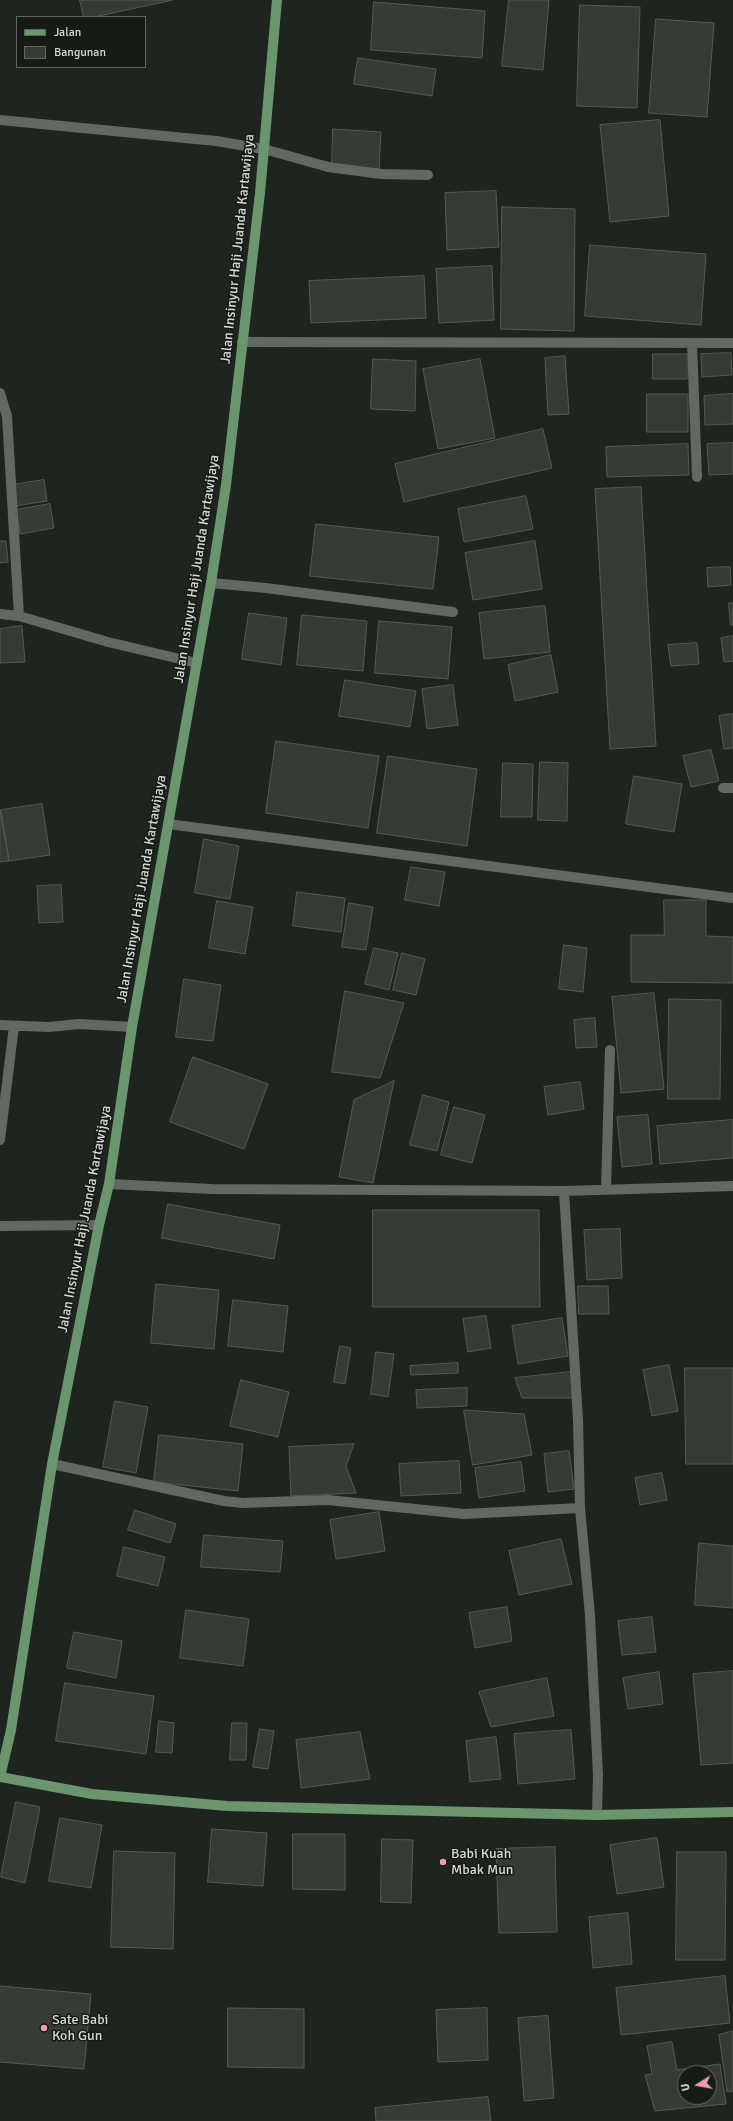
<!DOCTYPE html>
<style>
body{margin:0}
#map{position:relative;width:733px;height:2121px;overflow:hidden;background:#1e251f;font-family:Signika,sans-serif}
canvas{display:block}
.legend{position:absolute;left:16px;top:16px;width:130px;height:52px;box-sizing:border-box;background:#151b15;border:1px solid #626762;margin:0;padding:5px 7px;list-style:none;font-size:12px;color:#d6dad6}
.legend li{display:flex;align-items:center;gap:8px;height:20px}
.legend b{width:20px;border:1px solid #626762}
.north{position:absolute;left:677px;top:2065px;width:40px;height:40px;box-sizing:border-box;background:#151b15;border:1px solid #626762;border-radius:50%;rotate:259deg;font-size:11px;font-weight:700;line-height:16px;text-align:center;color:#d6dad6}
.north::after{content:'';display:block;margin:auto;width:14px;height:18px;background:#ef9ab8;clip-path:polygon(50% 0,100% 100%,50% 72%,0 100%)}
</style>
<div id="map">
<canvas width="733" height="2121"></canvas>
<ul class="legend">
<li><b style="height:5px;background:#6b956f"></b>Jalan</li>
<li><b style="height:11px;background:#353c36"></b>Bangunan</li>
</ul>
<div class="north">U</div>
</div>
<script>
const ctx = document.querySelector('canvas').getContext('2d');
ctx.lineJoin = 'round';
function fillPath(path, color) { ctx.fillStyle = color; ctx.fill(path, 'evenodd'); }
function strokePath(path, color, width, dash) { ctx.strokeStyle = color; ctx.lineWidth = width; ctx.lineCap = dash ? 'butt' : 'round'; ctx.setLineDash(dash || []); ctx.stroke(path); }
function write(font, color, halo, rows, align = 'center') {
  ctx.font = font + ' Signika,sans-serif'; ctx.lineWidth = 3; ctx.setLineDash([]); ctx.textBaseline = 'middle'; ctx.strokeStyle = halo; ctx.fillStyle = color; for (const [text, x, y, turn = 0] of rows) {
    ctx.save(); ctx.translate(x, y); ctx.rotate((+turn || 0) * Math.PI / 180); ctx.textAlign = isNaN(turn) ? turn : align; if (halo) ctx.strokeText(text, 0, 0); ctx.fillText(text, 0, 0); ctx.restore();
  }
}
const building = new Path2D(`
 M80 0H173L94 17H84Z
 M509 0H549L543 70 502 66Z
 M374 2 485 11 482 58 371 50Z
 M580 5 640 7 637 108 577 106Z
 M656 19 714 23 707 117 649 113Z
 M358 58 436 69 432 96 354 84Z
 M660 120 669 216 610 222 600 125Z
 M333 129 381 132 379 169 332 166Z
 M496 191 499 247 447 250 445 193Z
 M502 207 575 209 574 331 501 329Z
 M590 245 706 254 701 325 585 316Z
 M492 266 494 320 439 323 436 269Z
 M424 276 426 318 311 323 309 281Z
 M731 353 732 375 702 377 701 354Z
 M653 354H687V379H653Z
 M565 356 569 414 548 415 545 358Z
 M373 359 416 361 415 411 371 409Z
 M480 359 495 438 438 449 423 369Z
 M647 394H688V432H647Z
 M733 394V424L705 425 704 396Z
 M543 429 552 468 404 502 395 464Z
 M733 443V474L709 475 707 444Z
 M688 444 689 475 607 477 606 447Z
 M44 480 47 501 15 506 12 485Z
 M641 487 656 746 610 749 595 489Z
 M526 496 533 529 464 542 458 509Z
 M50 504 54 528 20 534 16 510Z
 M316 524 439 537 433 589 310 576Z
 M0 541H6L8 562 0 563Z
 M535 541 542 589 473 600 465 553Z
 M730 567 731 585 708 587 707 568Z
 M729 603H733V625H731Z
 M545 606 550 652 484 659 479 613Z
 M249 613 287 618 281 665 242 659Z
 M302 615 367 621 363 671 297 665Z
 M379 621 452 627 448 679 375 673Z
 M22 626 25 662 0 663V629Z
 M733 636V661L724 662 721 638Z
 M697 643 699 664 671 666 668 645Z
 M551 655 558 692 515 701 508 665Z
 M345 680 416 691 410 727 339 716Z
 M453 685 458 725 427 729 422 689Z
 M733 714V748L724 749 719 716Z
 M276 741 379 756 368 828 266 813Z
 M711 750 719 781 691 787 683 756Z
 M388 756 477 769 467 846 377 833Z
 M540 762 568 763 567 821 538 820Z
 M503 763 533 764 532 817H501Z
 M634 776 682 784 674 832 626 824Z
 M42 804 50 855 9 861 1 810Z
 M0 810 9 861 0 862Z
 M204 839 239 846 230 899 195 893Z
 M411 867 445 872 439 906 405 900Z
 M61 885 63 922 39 923 37 886Z
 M297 892 345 898 341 932 293 926Z
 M664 900H706V936L733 937V983L631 982V935H664Z
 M217 901 253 907 245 954 209 948Z
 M349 903 373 907 366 950 342 947Z
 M564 945 587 948 583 992 559 989Z
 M374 948 398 953 389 990 365 984Z
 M402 953 425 959 416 995 393 990Z
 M184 979 221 985 213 1041 176 1037Z
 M345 991 404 1003 380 1078 332 1072Z
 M654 993 664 1089 621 1093 612 997Z
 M669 999 721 1000 720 1099H668Z
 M595 1018 597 1047 576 1048 574 1020Z
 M193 1057 268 1084 244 1149 170 1122Z
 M394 1081 373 1183 339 1177 354 1100Z
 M580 1082 584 1109 548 1115 544 1087Z
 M423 1095 449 1102 437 1151 410 1145Z
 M454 1107 485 1115 472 1163 441 1155Z
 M648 1115 652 1164 622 1167 617 1117Z
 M733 1120V1158L660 1164 657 1126Z
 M168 1204 280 1225 274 1259 162 1238Z
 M373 1210H539L540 1307H373Z
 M620 1229 622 1278 587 1280 584 1230Z
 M156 1284 219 1290 214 1349 151 1343Z
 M578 1286H608L609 1314H579Z
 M233 1300 288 1306 283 1352 228 1346Z
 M486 1316 491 1348 468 1352 463 1319Z
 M562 1318 568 1356 518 1364 512 1326Z
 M340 1346 351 1348 345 1384 334 1382Z
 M376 1352 394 1354 388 1397 371 1394Z
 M458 1363V1373L411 1375 410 1366Z
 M669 1365 678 1411 652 1416 643 1370Z
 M685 1368H733V1464H686Z
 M571 1372 573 1398H522L515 1378Z
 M241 1380 289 1392 278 1437 230 1426Z
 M467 1388V1406L417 1408 416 1390Z
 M115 1401 148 1407 136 1473 103 1467Z
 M464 1410 524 1414 532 1455 473 1465Z
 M159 1435 243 1444 238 1491 154 1482Z
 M354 1444 346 1466 356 1493 291 1496 289 1447Z
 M569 1451 574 1489 548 1492 544 1454Z
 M459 1461 461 1493 401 1496 399 1464Z
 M521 1462 525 1491 479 1498 475 1468Z
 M662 1473 667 1500 640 1505 635 1478Z
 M135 1510 176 1524 170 1543 128 1530Z
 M379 1512 385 1551 336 1559 330 1520Z
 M204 1535 283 1541 280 1572 201 1567Z
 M561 1539 572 1584 519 1595 509 1551Z
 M699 1543 733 1546V1608L695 1605Z
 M124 1547 165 1557 158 1586 117 1576Z
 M507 1607 512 1641 475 1648 469 1613Z
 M186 1610 249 1619 243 1666 180 1658Z
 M652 1617 656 1652 622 1655 618 1621Z
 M74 1632 122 1641 116 1678 67 1668Z
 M733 1671V1763L701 1765 693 1674Z
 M659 1672 663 1704 628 1709 623 1678Z
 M547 1678 554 1716 491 1727 479 1692Z
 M65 1683 154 1696 146 1754 56 1741Z
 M159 1721 174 1723 172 1753 156 1752Z
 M232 1723H247L246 1760H230Z
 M260 1729 274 1731 268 1769 253 1767Z
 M571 1730 575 1779 518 1784 514 1734Z
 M360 1732 370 1779 301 1788 296 1740Z
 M496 1737 501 1779 470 1782 466 1741Z
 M16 1802 40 1807 25 1883 1 1877Z
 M60 1818 102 1825 91 1888 49 1881Z
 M212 1829 267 1833 263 1886 208 1882Z
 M293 1834H345V1890L293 1889Z
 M657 1838 664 1887 617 1894 610 1845Z
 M382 1839 413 1840 411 1903 381 1902Z
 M555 1847 557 1932 499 1933 496 1849Z
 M114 1851 175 1853 173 1949 111 1947Z
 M677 1852H726L725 1960H676Z
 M628 1913 632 1964 593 1968 589 1917Z
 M725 1976 730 2023 621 2035 616 1988Z
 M0 1986 91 1994 84 2069 0 2062Z
 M228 2008 304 2009V2068L228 2067Z
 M487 2008 488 2060 438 2062 436 2010Z
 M548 2016 554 2098 524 2101 518 2018Z
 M733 2031V2091L727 2092 719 2035Z
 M672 2042 677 2070 720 2064 726 2104 655 2111 645 2075 652 2074 647 2046ZM685 2073H709V2097H685Z
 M488 2097 491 2121H376L375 2108Z`);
const street = new Path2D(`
 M0 120 216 141 264 149 328 167 381 174 428 175
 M242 342 733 343
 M692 343 697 477
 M0 393 7 416 19 616
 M211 583 266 588 453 612
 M0 614 19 616 108 642 197 663
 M723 788H733
 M168 824 733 898
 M0 1025 49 1027 79 1024 132 1027
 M0 1140 14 1026
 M109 1184 212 1189 564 1191 733 1186
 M606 1189 610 1050
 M564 1191 578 1420 580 1508 590 1615 598 1775 597 1815
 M0 1226 99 1225
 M52 1464 224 1501 243 1503 328 1500 464 1514 580 1508`);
const primary = new Path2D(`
 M277 0 260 193 226 485 211 583 132 1027 109 1184 99 1225 52 1464 11 1730 0 1777 92 1794 227 1806 597 1815 733 1812`);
const markers = [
 [443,1862,4,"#ef9ab8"],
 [44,2028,4,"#ef9ab8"]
];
const streetNames = [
 ["Jalan Insinyur Haji Juanda Kartawijaya",238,249,-84],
 ["Jalan Insinyur Haji Juanda Kartawijaya",197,569,-81],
 ["Jalan Insinyur Haji Juanda Kartawijaya",142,889,-80],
 ["Jalan Insinyur Haji Juanda Kartawijaya",85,1219,-79]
];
const poiNames = [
 ["Babi Kuah",451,1854],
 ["Mbak Mun",451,1870],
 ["Sate Babi",52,2020],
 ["Koh Gun",52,2036]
];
fillPath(building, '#353c36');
strokePath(building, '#545b54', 1);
strokePath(street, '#616962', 10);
strokePath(primary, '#6b956f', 10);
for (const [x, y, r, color] of markers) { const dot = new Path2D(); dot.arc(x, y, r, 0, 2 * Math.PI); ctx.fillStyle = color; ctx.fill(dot); strokePath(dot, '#151b15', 1.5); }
write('14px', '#d6dad6', '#151b15', streetNames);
write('14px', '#d6dad6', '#151b15', poiNames, 'left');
</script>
